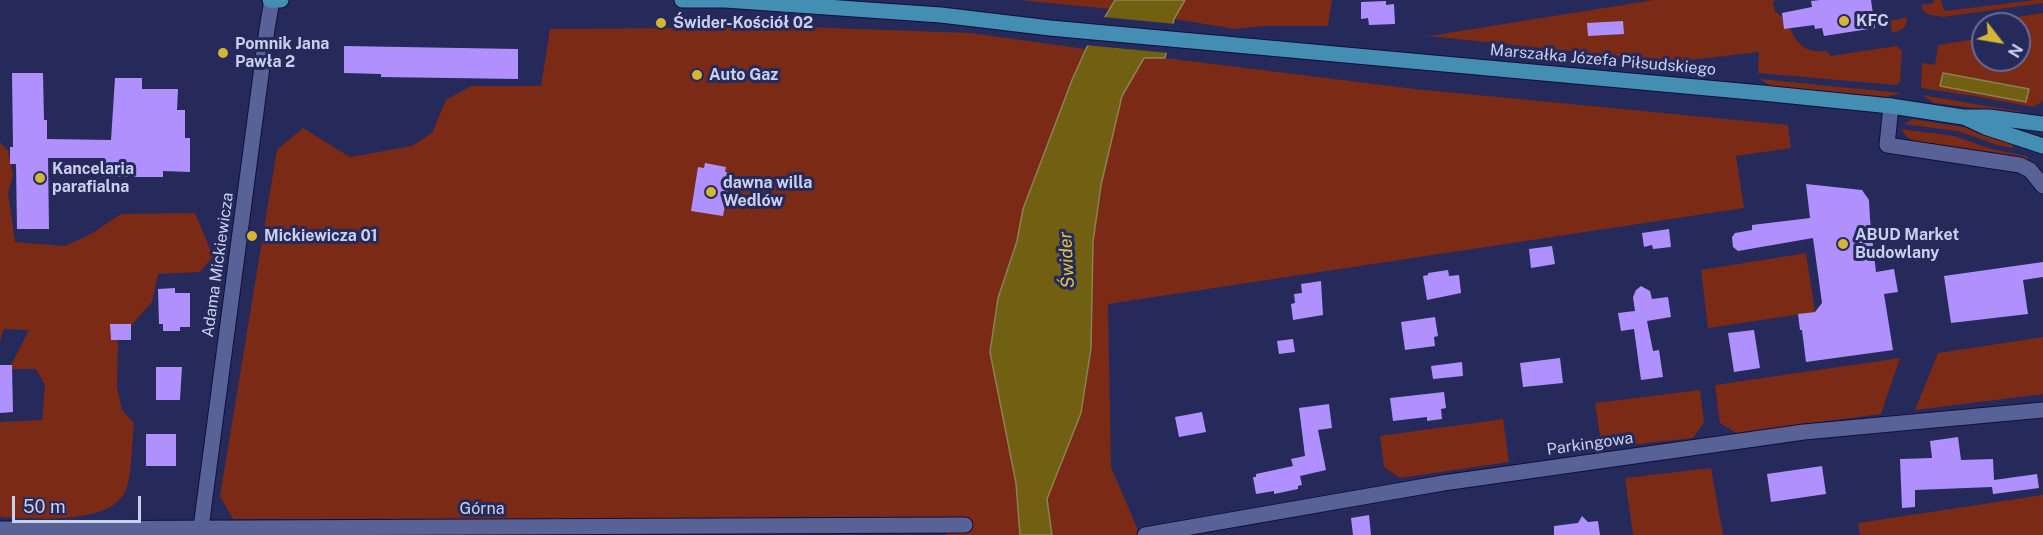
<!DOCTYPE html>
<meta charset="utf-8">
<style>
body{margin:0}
#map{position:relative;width:2043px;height:535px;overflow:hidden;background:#252a5a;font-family:"Public Sans",sans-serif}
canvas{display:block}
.north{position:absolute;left:1971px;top:12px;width:60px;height:60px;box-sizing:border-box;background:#252a5a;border:2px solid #676c95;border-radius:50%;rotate:121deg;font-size:16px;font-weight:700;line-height:24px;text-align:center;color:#c9d0ee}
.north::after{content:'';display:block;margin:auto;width:21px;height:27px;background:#d4b635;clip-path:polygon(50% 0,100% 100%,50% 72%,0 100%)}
.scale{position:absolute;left:12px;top:496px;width:129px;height:27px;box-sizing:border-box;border:3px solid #c9d0ee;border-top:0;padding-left:8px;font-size:18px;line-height:21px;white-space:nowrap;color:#c9d0ee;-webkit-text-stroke:4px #252a5a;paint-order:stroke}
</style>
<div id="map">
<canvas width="2043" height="535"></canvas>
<div class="north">N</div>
<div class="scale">50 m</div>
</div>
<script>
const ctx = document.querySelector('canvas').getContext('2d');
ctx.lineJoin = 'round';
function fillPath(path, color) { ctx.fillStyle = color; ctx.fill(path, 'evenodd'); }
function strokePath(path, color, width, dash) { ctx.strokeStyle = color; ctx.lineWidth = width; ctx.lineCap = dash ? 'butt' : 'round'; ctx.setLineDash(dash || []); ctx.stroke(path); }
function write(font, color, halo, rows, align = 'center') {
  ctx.font = font + ' "Public Sans",sans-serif'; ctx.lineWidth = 6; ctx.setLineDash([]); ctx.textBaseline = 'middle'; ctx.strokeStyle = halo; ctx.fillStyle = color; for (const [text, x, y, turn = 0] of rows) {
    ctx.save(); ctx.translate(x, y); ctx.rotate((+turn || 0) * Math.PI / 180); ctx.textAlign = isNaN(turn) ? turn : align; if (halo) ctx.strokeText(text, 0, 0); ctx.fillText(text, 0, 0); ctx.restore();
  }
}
const green = new Path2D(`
 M1018 0H1115L1111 9Z
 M1185 0H1332L1328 26H1262L1235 29 1174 19Z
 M1654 0H1775L1773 3 1775 11 1782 17 1784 29 1790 28C1798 46 1807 53 1827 51L1830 56 1897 46 1902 51 1900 81 1896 85 1758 73 1759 52 1672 62 1429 36Z
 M1934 0H1941L1944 11 2036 0H2043V3L1943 17C1932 15 1925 16 1921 5L1934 3Z
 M2043 13V101L2033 107 1974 96 1921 88 1922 63 1935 65 1938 45 1983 38V60H2019V24H1990L1989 21Z
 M1907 17C1907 28 1902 31 1892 32L1890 21Z
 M803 27 970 33 1086 49 1023 209 1017 241 998 298 990 352 1016 483 1020 535H947L946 519H233L220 496 277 150 303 128 350 157 412 146 432 133 446 100 471 86H541L550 29Z
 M1144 58H1165L1415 89 1788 125 1791 148 1736 156 1744 208 1108 304 1111 467 1140 535H1052L1047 499 1081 413 1084 382 1093 242 1101 185 1122 96Z
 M1760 79 1901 93 1887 97 1771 86Z
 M1922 95 2022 112V114L1934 103Z
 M1913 119 1968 128 1993 137 2016 143 2011 148 1997 145 1958 131 1904 124Z
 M1901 129 1954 136 1991 149 2026 156 2029 160 1912 140 1907 137Z
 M0 142 8 151 13 175 8 193 15 242 65 246 91 234 121 214 195 213 213 256 200 272 158 274 152 302 118 340 117 387 122 410 134 423C132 442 132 469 127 487 115 527 32 518 0 517V422L42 420 45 385 36 369H9L29 330 4 329 0 341Z
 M1806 253 1815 312 1708 328 1701 270Z
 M2043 337V394L1915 410 1938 353Z
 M1900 358 1881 414 1736 433 1720 423 1715 385Z
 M1700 390 1704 422 1693 438 1602 448 1595 403Z
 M1503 419 1509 462 1400 478 1384 467 1380 436Z
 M1711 468 1723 535H1633L1625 478Z
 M2043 495V535H1860L1858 523Z`);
const water = new Path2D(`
 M1115 0H1185L1174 19 1165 58H1144L1122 96 1101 185 1093 242 1091 348 1081 413 1047 499 1052 535H1020L1016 483 990 352 998 298 1017 241 1023 209 1072 80 1086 49Z
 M1943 73 2029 89 2026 102 1940 86Z`);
const pier = new Path2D(`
 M1103 17 1176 24 1169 53 1085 45Z`);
const building = new Path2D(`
 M1820 0H1871L1875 28 1824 36 1822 28 1815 29 1814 25 1784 29 1782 13 1812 7 1811 1Z
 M1386 1V5L1394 4 1395 24 1369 25 1368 18 1361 19V2Z
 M1623 21 1624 34 1588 36 1587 23Z
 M344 46 518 49V79L381 77V74L344 73Z
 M12 73H43L44 120H47V139L111 140 115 78H142V89H178L177 110H185V138H190V172L163 171V177H102V158H48L49 229H17L16 164H10V147H13Z
 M705 163 726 167 725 172 731 173 723 216 691 211 698 167 704 168Z
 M1806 184 1862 190 1869 200 1870 219 1876 272 1894 269 1898 292 1884 294 1893 350 1806 362 1802 330H1800L1798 314 1815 312 1822 303 1813 238 1738 251 1733 247 1732 237 1735 233 1752 230V225L1810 218Z
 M1669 229 1671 247 1653 249 1652 245 1644 247 1642 233Z
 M1552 246 1555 264 1531 268 1529 249Z
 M2043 262V277L2023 280 2028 314 1951 323 1944 276Z
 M1448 270 1449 276 1459 275 1461 293 1427 300 1423 276 1428 275V273Z
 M1321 281 1323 315 1293 320 1291 304 1295 303 1294 294 1302 293 1301 284Z
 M1641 286 1650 291 1652 299 1668 297 1671 317 1647 321 1653 351 1659 350 1663 377 1641 380 1634 329 1621 331 1618 313 1635 311 1633 297 1636 290Z
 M175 288V293H190V327H180V331H163V324H159L158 289Z
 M1435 317 1438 336 1434 337 1435 346 1405 350 1401 322Z
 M110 324H131V340H111Z
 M1754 330 1760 368 1734 372 1728 333Z
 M1293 339 1295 352 1279 354 1277 341Z
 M1560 358 1563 383 1523 387 1520 363Z
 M1462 362 1463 376 1433 379 1431 366Z
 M0 365H12L13 412 0 413Z
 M156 367H182L180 400H156Z
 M1444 392 1446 408 1441 409 1442 419 1427 421V417L1393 421 1390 398Z
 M1329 404 1332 428 1318 430 1326 470 1300 476 1302 485 1298 486V489L1274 494V491L1256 494 1253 477H1256V474L1293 466 1291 459 1305 456 1299 408Z
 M1202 412 1206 432 1179 437 1175 417Z
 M146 434H176V466H146Z
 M1958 437 1961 460 1993 459 1994 480 2037 474 2039 488 1993 494 1992 487 1915 490V507L1902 508 1900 459 1932 458 1930 441Z
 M1822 466 1826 494 1771 502 1767 474Z
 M1369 515 1371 535H1353L1351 518Z
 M1582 516 1588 522 1598 521 1600 535H1554V526L1578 523Z`);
const minor = new Path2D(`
 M1891 106 1887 145 2020 165 2030 170 2043 186
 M0 529 965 525
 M200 535 267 29 272 0
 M1145 535 1443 483 1804 432 2043 410`);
const major = new Path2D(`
 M270 0H281
 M682 0H725L941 15 1050 28 1762 93 1891 106 1963 117H1989L2043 124
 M1966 118 1985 127 2043 146`);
const markers = [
 [1844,21,6,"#d4b635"],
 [661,23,6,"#d4b635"],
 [223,53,6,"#d4b635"],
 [697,75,6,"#d4b635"],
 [40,178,6,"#d4b635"],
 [711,192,6,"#d4b635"],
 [252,236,6,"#d4b635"],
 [1843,244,6,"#d4b635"]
];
const poiNames = [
 ["KFC",1856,21],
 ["Świder-Kościół 02",673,23],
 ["Pomnik Jana",235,44],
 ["Pawła 2",235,62],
 ["Auto Gaz",709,75],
 ["Kancelaria",52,169],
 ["parafialna",52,187],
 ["dawna willa",723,183],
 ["Wedlów",723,201],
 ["ABUD Market",1855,235],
 ["Budowlany",1855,253],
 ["Mickiewicza 01",264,236]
];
const streetNames = [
 ["Marszałka Józefa Piłsudskiego",1603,60,5],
 ["Adama Mickiewicza",218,265,-82],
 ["Parkingowa",1590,444,-8],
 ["Górna",482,509]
];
const waterNames = [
 ["Świder",1067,260,-93]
];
fillPath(green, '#7a2a15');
fillPath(water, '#716012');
strokePath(water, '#8b8254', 1.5);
fillPath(pier, '#252a5a');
fillPath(building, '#af90fd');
strokePath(minor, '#0f103d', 17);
strokePath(major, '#0f103d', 17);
strokePath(minor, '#596297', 15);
strokePath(major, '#458eb3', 15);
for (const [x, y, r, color] of markers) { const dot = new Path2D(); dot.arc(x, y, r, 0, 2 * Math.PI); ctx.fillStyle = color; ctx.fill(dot); strokePath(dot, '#252a5a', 2); }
write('bold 16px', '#c9d0ee', '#252a5a', poiNames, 'left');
write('16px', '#c9d0ee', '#252a5a', streetNames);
write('italic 18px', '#e3c43f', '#252a5a', waterNames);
</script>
